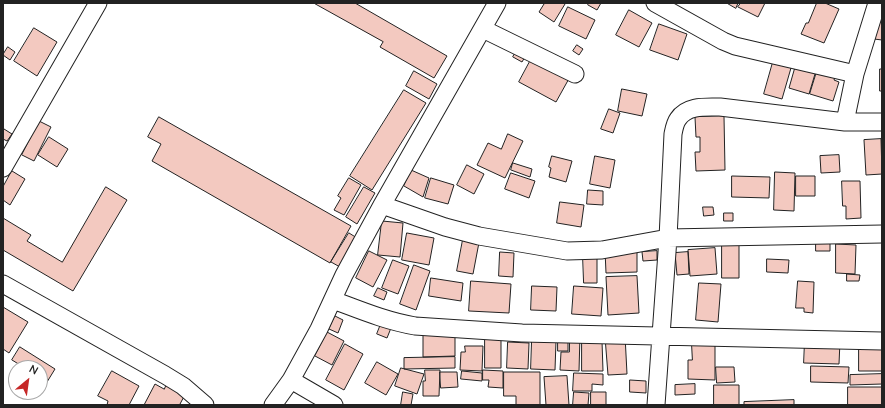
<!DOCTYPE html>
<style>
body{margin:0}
#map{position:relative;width:885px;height:408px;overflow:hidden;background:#fff;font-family:"Nunito Sans",sans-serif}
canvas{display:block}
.frame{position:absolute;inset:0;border:4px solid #222;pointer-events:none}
.north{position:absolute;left:8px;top:360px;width:40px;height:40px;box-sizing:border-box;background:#fff;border:1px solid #a7a7a7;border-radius:50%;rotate:29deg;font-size:11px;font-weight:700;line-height:16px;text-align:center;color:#222}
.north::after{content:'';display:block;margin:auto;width:14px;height:18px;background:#c62828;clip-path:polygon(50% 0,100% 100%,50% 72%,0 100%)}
</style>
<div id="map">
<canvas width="885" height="408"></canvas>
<div class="frame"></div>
<div class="north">N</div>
</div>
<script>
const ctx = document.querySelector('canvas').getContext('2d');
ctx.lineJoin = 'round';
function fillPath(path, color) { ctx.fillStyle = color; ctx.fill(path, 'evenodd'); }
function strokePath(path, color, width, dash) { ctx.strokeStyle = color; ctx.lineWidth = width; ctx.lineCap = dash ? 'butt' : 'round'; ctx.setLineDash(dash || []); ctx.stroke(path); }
const building = new Path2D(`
 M314 3H355L447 56 434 78 380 47 383 42Z
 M542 3H564L565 4 554 22 539 12 544 4Z
 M589 3H601L597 10 588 5Z
 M727 3H738L736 8Z
 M741 3H765L758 17 738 7Z
 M817 3H825L839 9 824 43 801 34 806 23H808Z
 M568 7 595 20 586 39 559 26Z
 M629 10 652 23 639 47 616 35Z
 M874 19H882V40L874 39Z
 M659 24 687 34 678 60 650 50Z
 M34 28 57 42 37 76 14 61Z
 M521 43 530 48 522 62 513 57Z
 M577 45 583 49 579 55 573 51Z
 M8 47 15 52 10 60 3 55Z
 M534 54 571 75 556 102 519 82Z
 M775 55 793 61 782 99 764 94Z
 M818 64 809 94 789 88 795 67Z
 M819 65 837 70 834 80 839 82 833 101 810 94Z
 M880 69H882V91H880Z
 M414 71 437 84 429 99 406 86Z
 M622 89 647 94 642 116 618 111Z
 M404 90 426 103 372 190 350 176Z
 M609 109 620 113 613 133 601 129Z
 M724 116 725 170 696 171 695 152H700V137H696L695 117Z
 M159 117 351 226 330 263 152 161 161 144 148 137Z
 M39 121 51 127 34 161 22 155Z
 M4 129 12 134 7 141 3 139Z
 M508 134 523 141 505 178 477 165 488 143 501 149Z
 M49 137 68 149 57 167 38 155Z
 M881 139 882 174 866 175 864 140Z
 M839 155 840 172 821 173 820 156Z
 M552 156 572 161 566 182 549 177 551 168 549 167Z
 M595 156 615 160 610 188 590 184Z
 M513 163 532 169 530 177 511 170Z
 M467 165 484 174 474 194 457 185Z
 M411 170 429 178 423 197 404 186Z
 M12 171 25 179 10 205 3 200V187Z
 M775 172 795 173 794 211 774 210Z
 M511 173 535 181 529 198 505 189Z
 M732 176 770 177 769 198 732 197Z
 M796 176H815V196H796Z
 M349 178 361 185 344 215 334 210 341 198 338 196Z
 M431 178 454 185 448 204 425 198Z
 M842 181H860L861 218 846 219V206H843Z
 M106 187 127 200 73 291 3 250V218L31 235 27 241 62 262Z
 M364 187 375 193 357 224 346 217Z
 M588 190 603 191V205L587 204Z
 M560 202 584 205 581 227 557 223Z
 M703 207H713L714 215 704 216Z
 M724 213H733V221H724Z
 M382 221 403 223 400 257 378 255Z
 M465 229 481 232 473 274 457 271Z
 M349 233 357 238 340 267 331 262Z
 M407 233 434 238 429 265 402 260Z
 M816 235H830V251H816Z
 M722 243H739V278H722Z
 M836 244 856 245 855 274 836 273Z
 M715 248 717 274 690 276 688 250Z
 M637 249V272L606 273 605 250Z
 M369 251 387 260 373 287 356 278Z
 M657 251V260L643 261 642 252Z
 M500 252 514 253 513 277 499 276Z
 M688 252 689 274 677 275 675 253Z
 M583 257H597V283H584Z
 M767 259 789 260 788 273 767 272Z
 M393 260 409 266 398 294 382 288Z
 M414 265 430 271 416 310 400 304Z
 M847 274 860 275 859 281H847Z
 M637 276 639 313 608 315 606 277Z
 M431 278 463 283 461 301 429 296Z
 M471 281 511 284 509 313 469 311Z
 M798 281 814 282 813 313 804 312V308H796Z
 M699 283 721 284 718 322 696 320Z
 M532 286 557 287 556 311 531 310Z
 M574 286 603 288 601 316 572 314Z
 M378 288 387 292 384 300 374 296Z
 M3 307 28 322 9 353 3 349Z
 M385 314 395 318 387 338 377 334Z
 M335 316 343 320 338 333 329 329Z
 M327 332 344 341 332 365 315 356Z
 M455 334V356L423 357V335Z
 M570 334 580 335 579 371 560 370 561 352H569Z
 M625 335 627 374 608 375 605 337Z
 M558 336H568V351H558Z
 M485 338 501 339V368H485Z
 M532 340 556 341 555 370 531 369Z
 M805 340 840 341 839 364 804 363Z
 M582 341H602L603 371H582Z
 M508 342 529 343 528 369 507 368Z
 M345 344 363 354 344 390 326 380Z
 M692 345H715V380L688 379V360H692Z
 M465 346H483L482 371 460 370 461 352H465Z
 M20 347 55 369 47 382 40 377V368H25L12 360Z
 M859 347H882V371H859Z
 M455 357V368L404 369V358Z
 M377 362 398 374 386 395 365 383Z
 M811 366 849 367 848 383 811 382Z
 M716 367H734L735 382 717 383Z
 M401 368 424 374 417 394 395 386Z
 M425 370H440L439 396H423V381H425Z
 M483 370 503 371V388L488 387 489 380H483Z
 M112 371 139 386 129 405H107L108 401 98 396Z
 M462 371 482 373V381L461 379Z
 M440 372H457L458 387 441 388Z
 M504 372H540V405H516V396H504Z
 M574 373 603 374V385L592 384V391H573Z
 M882 374V384L850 385V375Z
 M567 376 569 405H546L544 377Z
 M630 380 646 381V393L630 392Z
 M168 381 187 391 180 404 182 405H144L155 384 164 389Z
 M695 384V394L675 395V385Z
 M714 385H739V405H714Z
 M848 387H882V405H848Z
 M403 392 413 394 411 405H401Z
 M574 392 589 393 588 405H573Z
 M591 392H606V405H591Z
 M794 400V405H744V402Z`);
const minor = new Path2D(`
 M655 3 723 41 735 46 855 74
 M483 29 575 74
 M845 122 855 74 877 3
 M3 168 98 3
 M382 205 445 227 479 236 567 251 602 250 668 238 882 234
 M3 284 165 375 183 386 205 405
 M333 300C360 310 386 321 415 326L522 333 882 341
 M291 380 334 405
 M273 405 291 380 319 329 344 275 382 205 497 3
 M656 405 668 238 673 134C674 129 675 123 678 119 687 105 706 107 720 107L845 122H882`);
fillPath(building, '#f3c9c0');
strokePath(building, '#222', 1);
strokePath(minor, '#222', 19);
strokePath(minor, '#fff', 17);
</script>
